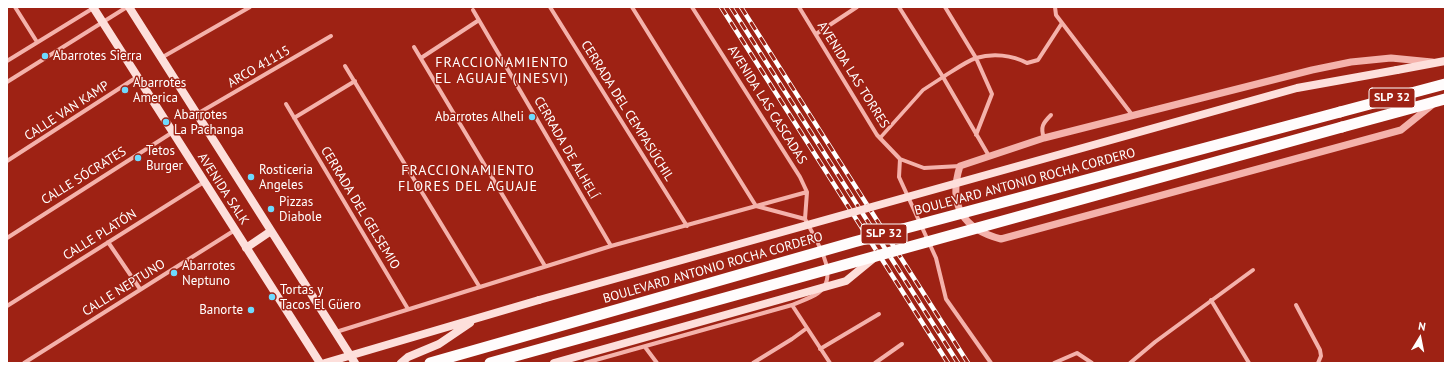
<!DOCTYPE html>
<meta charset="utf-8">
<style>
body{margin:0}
#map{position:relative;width:1452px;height:370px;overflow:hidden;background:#9e2214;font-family:"PT Sans",sans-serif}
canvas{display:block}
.frame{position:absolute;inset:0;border:8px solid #fff;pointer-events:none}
.north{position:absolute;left:1400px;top:318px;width:40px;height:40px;-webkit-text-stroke:3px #9e2214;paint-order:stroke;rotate:10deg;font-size:11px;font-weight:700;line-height:16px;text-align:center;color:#fff}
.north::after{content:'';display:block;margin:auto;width:14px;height:18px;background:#fff;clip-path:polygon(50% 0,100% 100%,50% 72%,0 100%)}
</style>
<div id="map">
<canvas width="1452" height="370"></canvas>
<div class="frame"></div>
<div class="north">N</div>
</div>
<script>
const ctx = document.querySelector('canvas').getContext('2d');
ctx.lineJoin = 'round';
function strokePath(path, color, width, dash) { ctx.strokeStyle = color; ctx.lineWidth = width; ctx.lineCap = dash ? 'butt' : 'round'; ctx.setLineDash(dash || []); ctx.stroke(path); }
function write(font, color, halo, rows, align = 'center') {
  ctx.font = font + ' "PT Sans",sans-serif'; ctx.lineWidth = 3; ctx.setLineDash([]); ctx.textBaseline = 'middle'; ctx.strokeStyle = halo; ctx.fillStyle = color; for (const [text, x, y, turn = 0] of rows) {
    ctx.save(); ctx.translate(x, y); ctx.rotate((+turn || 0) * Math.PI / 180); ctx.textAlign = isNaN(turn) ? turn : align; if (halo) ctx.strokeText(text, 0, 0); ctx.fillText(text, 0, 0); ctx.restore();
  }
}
const pedestrian = new Path2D(`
 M880 138 923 90 943 77`);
const minor = new Path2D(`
 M15 7 37 42
 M550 7 687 226
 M692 7 800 177 807 192 805 219
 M799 7 877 135 900 159 924 168 960 166
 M899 7 943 77 989 156
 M945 7 976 58 992 94 976 135
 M1055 7 1056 15 1133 116
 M473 10 611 246
 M816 34 857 7
 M414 47 545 266
 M161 58 250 7
 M421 58 479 20
 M7 61 95 7
 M345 66 479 286
 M943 77C953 71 965 62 976 58 993 53 1012 55 1027 63L1038 60 1062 23
 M7 82 127 7
 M286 104 408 309
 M197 114 331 36
 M294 118 355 81
 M1044 138C1040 127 1043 123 1051 115
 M900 159 899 177 936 258 946 299 991 363
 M7 161 137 77
 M7 238 173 132
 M108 242 140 289
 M1211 300 1249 363
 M792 305 830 363
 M1296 305 1320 350 1321 356 1318 363
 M7 306 204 182
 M336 332 611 246 807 192
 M645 347 657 363
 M820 349 879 314
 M24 363 235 230
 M585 363 792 305C801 301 811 298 818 293 842 277 814 237 805 219L756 206 632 7
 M753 363 792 339 807 328
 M875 363 902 344
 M1054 363 1077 353 1092 363
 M1130 363 1155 342 1253 270`);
const tertiary = new Path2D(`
 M1432 62 1391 58 1351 62 1312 70 1044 138 960 166C948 204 962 229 1001 239L1401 130 1432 105`);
const secondary = new Path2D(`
 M93 7 320 363
 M129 7 355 363
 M1397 70 1445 61
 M246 248 271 231
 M325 363 539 300
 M401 363 408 357 439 344 470 323`);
const trunk = new Path2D(`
 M1340 112 1445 84
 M1342 127 1445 99`);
const rail = new Path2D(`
 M721 7 948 363
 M731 7 958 363
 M741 7 968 363`);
const secondaryBridge = new Path2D(`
 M539 300 1297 88 1397 70
 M554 363 846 281 874 258`);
const trunkBridge = new Path2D(`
 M430 363 854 242 1340 112
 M490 363 1342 127`);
const markers = [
 [45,56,4,"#6edaff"],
 [125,90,4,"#6edaff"],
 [532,117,4,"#6edaff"],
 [166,122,4,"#6edaff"],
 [138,158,4,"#6edaff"],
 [251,177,4,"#6edaff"],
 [271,209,4,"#6edaff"],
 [174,273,4,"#6edaff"],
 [272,297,4,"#6edaff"],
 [251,310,4,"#6edaff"]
];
const shields = [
 [1392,98,46],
 [884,234,46]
];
const shieldNames = [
 ["SLP 32",1392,98],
 ["SLP 32",884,234]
];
const poiNames = [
 ["Abarrotes Sierra",53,56],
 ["Abarrotes",133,83],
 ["America",133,98],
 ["Abarrotes",174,115],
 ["La Pachanga",174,130],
 ["Abarrotes Alheli",524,117,"right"],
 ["Tetos",146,151],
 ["Burger",146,166],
 ["Rosticeria",259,170],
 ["Angeles",259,185],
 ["Pizzas",279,202],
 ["Diabole",279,217],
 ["Abarrotes",182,266],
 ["Neptuno",182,281],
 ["Tortas y",280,290],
 ["Tacos El Güero",280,305],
 ["Banorte",243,310,"right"]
];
const streetNames = [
 ["ARCO 41115",259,67,-30],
 ["AVENIDA LAS TORRES",853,75,58],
 ["AVENIDA LAS CASCADAS",767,105,58],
 ["CALLE VAN KAMP",67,111,-33],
 ["CERRADA DEL CEMPASÚCHIL",627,111,58],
 ["CERRADA DE ALHELÍ",566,148,60],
 ["CALLE SÓCRATES",84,176,-32],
 ["BOULEVARD ANTONIO ROCHA CORDERO",1025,182,-15],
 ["AVENIDA SALK",223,189,57],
 ["CERRADA DEL GELSEMIO",360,208,59],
 ["CALLE PLATÓN",100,235,-32],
 ["BOULEVARD ANTONIO ROCHA CORDERO",713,268,-16],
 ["CALLE NEPTUNO",124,288,-32]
];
const neighbourhoodNames = [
 ["FRACCIONAMIENTO",502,63],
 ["EL AGUAJE (INESVI)",502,79],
 ["FRACCIONAMIENTO",468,171],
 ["FLORES DEL AGUAJE",468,187]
];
strokePath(pedestrian, '#f4b2ab', 3.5);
strokePath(minor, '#f4b2ab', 4);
strokePath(tertiary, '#f4b2ab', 7);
strokePath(secondary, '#fddfdb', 8);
strokePath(trunk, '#fffcfc', 11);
strokePath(rail, '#fff', 4.5);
strokePath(rail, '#9e2214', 3, [9]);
strokePath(secondaryBridge, '#fddfdb', 8);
strokePath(trunkBridge, '#fffcfc', 11);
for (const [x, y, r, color] of markers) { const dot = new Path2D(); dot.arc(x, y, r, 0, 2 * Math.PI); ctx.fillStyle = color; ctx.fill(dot); strokePath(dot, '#9e2214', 1.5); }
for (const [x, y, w] of shields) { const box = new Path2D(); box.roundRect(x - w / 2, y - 10, w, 20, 3); ctx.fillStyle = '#9e2214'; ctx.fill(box); strokePath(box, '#fff', 1); }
write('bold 12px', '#fff', null, shieldNames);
write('13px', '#fff', '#9e2214', poiNames, 'left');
write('13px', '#fff', '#9e2214', streetNames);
ctx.letterSpacing = '1px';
write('14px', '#fff', '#9e2214', neighbourhoodNames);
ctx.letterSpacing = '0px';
</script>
